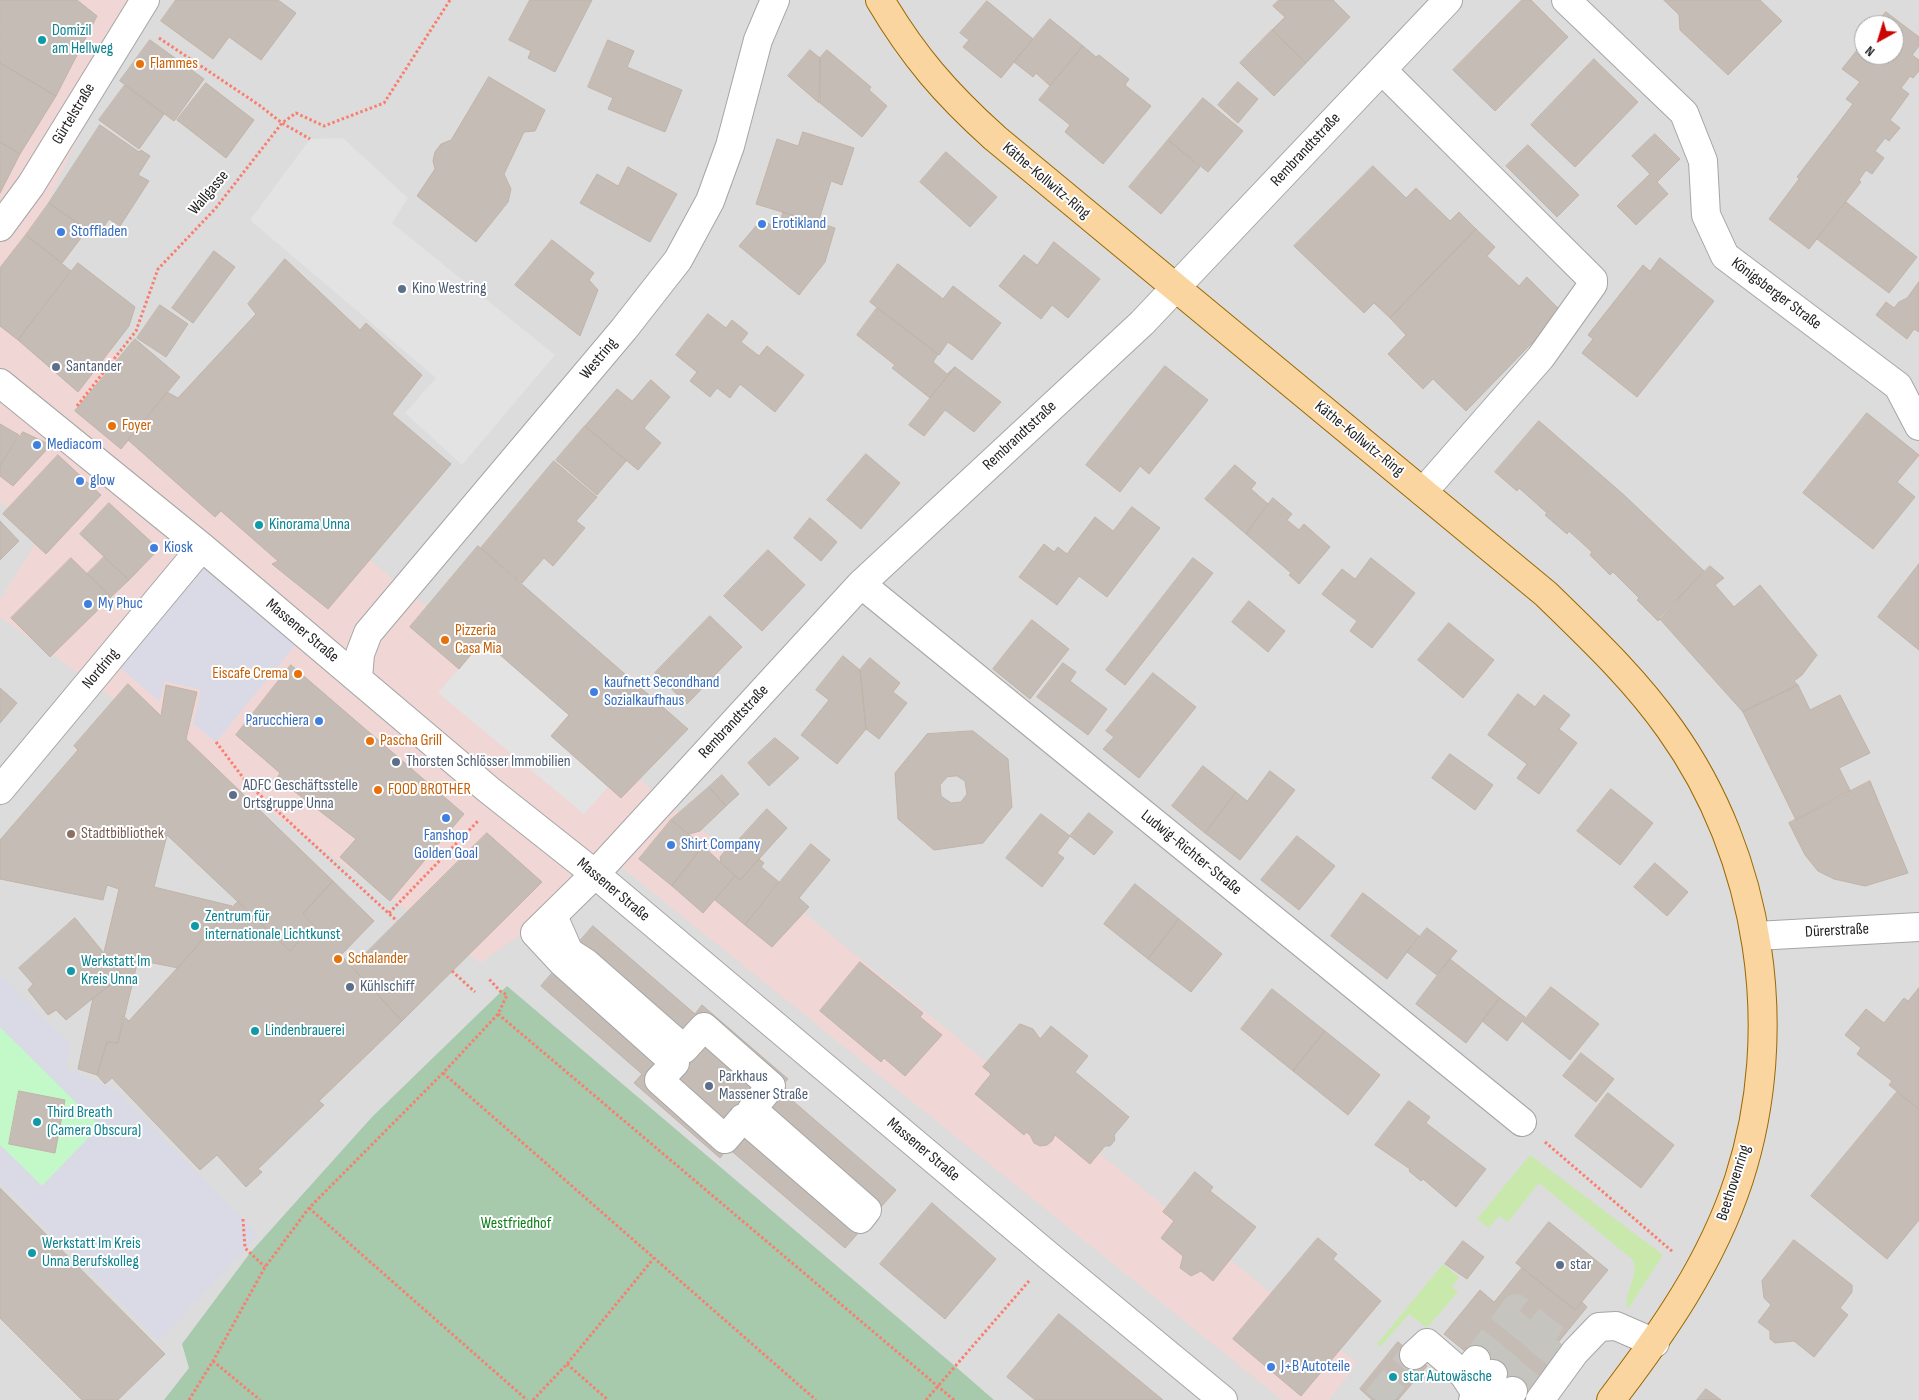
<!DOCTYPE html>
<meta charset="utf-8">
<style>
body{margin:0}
#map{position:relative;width:1919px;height:1400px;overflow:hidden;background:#f0ede6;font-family:"Sofia Sans Condensed",sans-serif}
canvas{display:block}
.north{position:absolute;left:1854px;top:15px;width:50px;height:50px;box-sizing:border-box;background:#fff;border:1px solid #a5a5a5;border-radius:50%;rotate:219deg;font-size:14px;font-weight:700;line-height:20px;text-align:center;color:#1f1f1f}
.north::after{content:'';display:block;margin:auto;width:18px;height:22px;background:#cd0502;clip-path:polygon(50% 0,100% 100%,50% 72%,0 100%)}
</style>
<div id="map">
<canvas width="1919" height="1400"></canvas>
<div class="north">N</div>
</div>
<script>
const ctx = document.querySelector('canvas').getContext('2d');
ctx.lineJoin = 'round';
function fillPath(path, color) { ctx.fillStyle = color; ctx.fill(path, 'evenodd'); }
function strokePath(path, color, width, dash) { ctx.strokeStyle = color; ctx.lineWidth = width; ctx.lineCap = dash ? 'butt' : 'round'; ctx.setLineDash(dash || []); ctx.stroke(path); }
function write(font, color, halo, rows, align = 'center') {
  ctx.font = font + ' "Sofia Sans Condensed",sans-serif'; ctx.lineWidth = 4; ctx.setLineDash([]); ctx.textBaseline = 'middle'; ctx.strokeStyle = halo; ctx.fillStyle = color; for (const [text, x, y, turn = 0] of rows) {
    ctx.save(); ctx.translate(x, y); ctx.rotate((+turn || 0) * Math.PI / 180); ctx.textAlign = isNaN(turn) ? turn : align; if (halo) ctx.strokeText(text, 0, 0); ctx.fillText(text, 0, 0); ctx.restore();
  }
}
const residential = new Path2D(`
 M0 0H1919V1400H0ZM1864 25H1894V55H1864Z`);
const commercial = new Path2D(`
 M0 0H144L15 271 1357 1363 1329 1400H1282L620 866 480 963 0 617V600L42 533 0 502Z`);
const grass = new Path2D(`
 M1530 1155 1663 1255 1628 1309C1621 1296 1641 1275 1632 1259L1539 1183 1508 1222 1499 1216 1489 1228 1477 1219Z
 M1443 1264 1459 1277 1452 1287 1458 1292 1427 1328 1409 1314 1380 1347 1377 1344Z`);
const cemetery = new Path2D(`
 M507 986 956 1367 994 1400H164L189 1368 182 1344 250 1253 372 1117Z`);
const park = new Path2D(`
 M0 1027 100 1126 42 1186 0 1145Z`);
const parking = new Path2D(`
 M343 138 408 198 392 223 555 355 462 465 405 413 436 378 250 220 310 139Z
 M483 640 569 715 551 736 608 787 584 814 438 693Z`);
const plaza = new Path2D(`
 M202 547 305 633 216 742 193 724 201 690 165 681 160 702 109 658Z
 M0 975 69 1043 67 1069 116 1090 258 1235 159 1341 0 1182V1145L42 1186 100 1126 0 1027Z`);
const building = new Path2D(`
 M0 0H77L97 16 56 96 0 63Z
 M176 0H278L296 13 261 60 229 37 213 59 161 21Z
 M530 0H592L555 72 528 58 531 51 509 40Z
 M1279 0H1333L1350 17 1306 63 1272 30 1285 17 1273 6Z
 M1522 0H1531L1568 37 1495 111 1453 70Z
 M1664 0H1760L1782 21 1728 75 1680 30 1679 15Z
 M987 1 1033 39 1001 78 963 47 969 40 960 33Z
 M1886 12 1919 37V46L1912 55 1919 60V71L1913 78 1910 76 1901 88 1909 94 1890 120 1900 128 1889 141 1885 138 1875 151 1884 158 1872 174 1866 170 1859 180 1861 182 1809 249 1769 219 1799 179 1797 177 1853 104 1846 99 1860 82 1842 69 1850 59 1864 41V55H1894V25H1876Z
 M1050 19 1083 46 1050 86 1036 73 1033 77 1014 62Z
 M1272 30 1306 63 1274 96 1240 63Z
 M150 40 204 79 174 121 120 81Z
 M608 40 634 51 627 67 682 90 665 132 608 109 613 98 588 87Z
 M1083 46 1096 57 1099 55 1129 79 1125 85 1151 106 1103 164 1065 132 1070 125 1039 100Z
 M810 50 820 58 819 103 788 76Z
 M827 50 871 87 869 90 887 106 862 137 820 103V58Z
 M1594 59 1638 102 1575 167 1531 125Z
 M0 63 56 96 20 154 0 142Z
 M489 77 545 110 535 131 524 132 504 174 511 189 508 202 476 242 417 196 435 169 433 161 435 152 441 144 451 140Z
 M1238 82 1258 99 1238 123 1218 105Z
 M206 83 254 120 226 158 177 120Z
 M125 85 164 114 139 149 99 120Z
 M1203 98 1243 131 1208 172 1168 140Z
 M100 125 139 152 141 150 150 156 138 175 149 181 120 226 109 219 97 237 49 203Z
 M803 132 854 148 842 185 831 181 818 223 756 204 777 139 798 146Z
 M1655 134 1680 159 1657 182 1668 194 1636 225 1617 206 1650 174 1632 156Z
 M1168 140 1200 167 1161 214 1129 187Z
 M0 142 20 154 0 193Z
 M1528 145 1579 195 1557 217 1506 166Z
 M946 152 997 197 970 227 920 182Z
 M1373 166 1406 198 1416 188 1450 221 1459 212 1476 229 1390 318 1374 303 1364 313 1294 246Z
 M628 167 677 194 650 242 580 203 597 174 618 186Z
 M1846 202 1917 257 1889 293 1817 239Z
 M49 203 87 230 62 263 26 235Z
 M783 212 835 228 825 262 799 295 739 246 762 219 779 231Z
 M1476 229 1495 247 1487 256 1519 286 1527 277 1562 312 1466 411 1433 379 1423 389 1388 354 1406 335 1390 318Z
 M26 235 71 271 18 340 0 326V268Z
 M552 240 594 273 589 280 598 290 580 336 515 285Z
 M1054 242 1100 279 1068 318 1052 305 1041 319 999 286 1024 255 1037 265Z
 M214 251 235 267 193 323 172 308Z
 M1660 258 1714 301 1637 397 1582 353 1593 339 1588 335 1643 265 1650 271Z
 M285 259 360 330 366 323 422 375 392 414 451 464 328 609 272 564 278 561 221 511 215 517 128 440 167 392 178 398 256 314 248 304Z
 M78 263 135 307 129 326 78 392 18 340Z
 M898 264 943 299 953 286 1001 323 972 360 948 342 939 355 870 302Z
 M1919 282V332L1914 329 1907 339 1876 315 1886 302 1894 308 1899 302 1907 298Z
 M160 305 188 324 166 357 137 338Z
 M877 308 938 354 933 362 947 374 955 367 930 398 892 368 895 365 857 335Z
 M708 314 726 328 732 320 748 333 741 342 759 356 767 346 804 375 775 412 740 384 730 398 717 388 710 397 690 381 697 372 676 355Z
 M135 339 180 377 121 449 75 411Z
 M1165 366 1208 400 1149 474 1140 466 1120 492 1086 465Z
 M955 367 1001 402 974 432 945 410 924 436 909 425Z
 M651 380 670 397 644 428 661 443 638 470 585 426 617 389 632 401Z
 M1867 413 1919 455 1897 482 1915 497 1873 549 1803 493Z
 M1539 421 1624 495 1704 571 1658 621 1637 600 1639 598 1613 572 1610 575 1590 555 1592 552 1569 531 1567 534 1545 515 1547 513 1519 488 1517 491 1495 472Z
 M0 424 19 435 0 466Z
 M585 426 626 461 597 495 556 460Z
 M23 432 51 445 13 486 0 476V466Z
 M866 454 900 483 861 529 827 500Z
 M58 455 101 495 46 554 3 514Z
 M554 461 597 497 576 521 585 528 553 566 544 558 522 583 481 548Z
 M1235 465 1256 483 1251 489 1268 504 1246 534 1205 499Z
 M1273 498 1292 514 1287 520 1299 530 1304 524 1330 547 1299 584 1289 575 1291 573 1246 534Z
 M109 503 159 549 129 580 80 534Z
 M1132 507 1160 528 1107 597 1079 576 1057 605 1019 577 1044 544 1054 552 1058 547 1067 554 1095 517 1113 531Z
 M810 518 837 542 821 561 794 538Z
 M0 521 19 541 0 560Z
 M478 546 688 729 621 798 551 736 569 715 483 640 459 669 410 627Z
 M768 550 805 585 762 631 724 596Z
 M104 557 129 580 111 597 87 574Z
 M71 558 111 597 50 657 11 618Z
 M1193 558 1213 573 1125 685 1106 670Z
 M1371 558 1415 593 1372 648 1350 631 1357 621 1322 594 1342 569 1355 579Z
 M1919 564V650L1878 617Z
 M1710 566 1724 578 1715 585 1734 607 1760 585 1817 655 1802 675 1794 681 1798 685 1743 712 1659 618Z
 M1249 601 1285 631 1268 652 1232 622Z
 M710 616 742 647 687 704 655 673Z
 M1032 620 1069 649 1030 699 993 669Z
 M1449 623 1494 660 1463 698 1418 660Z
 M843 656 860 670 866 729 837 764 801 735 829 700 816 690Z
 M870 658 900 683 893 692 907 703 879 739 866 729 860 670Z
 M1063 663 1076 672 1070 681 1107 709 1088 735 1037 697Z
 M291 665 464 814 390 901 340 857 356 839 277 778 280 773 236 735Z
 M1153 673 1196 707 1139 778 1103 749 1114 737 1106 731Z
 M128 684 161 716 166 685 197 692 186 739 333 881 303 914 314 925 290 951 167 835 154 887 232 906 178 968 138 960 118 1043 107 1042 97 1075 78 1069 93 998 122 975 104 952 119 889 107 885 103 900 0 879V840L78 750 74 746Z
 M1798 685 1810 710 1840 695 1870 753 1839 768 1851 792 1796 820 1743 712Z
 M0 688 17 703 0 723Z
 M1518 694 1535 707 1544 695 1570 715 1559 729 1577 743 1539 794 1517 778 1527 764 1488 735Z
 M973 731 1008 759 1012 807 983 843 934 850 898 819 895 773 927 734ZM957 776 965 781 967 794 961 802 951 803 941 796 940 785 947 777Z
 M775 738 799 758 769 786 748 763Z
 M1450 754 1493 785 1475 810 1432 778Z
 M1203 766 1236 792 1205 833 1172 806Z
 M1270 771 1295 790 1240 860 1205 833 1236 792 1247 801Z
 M722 775 739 794 726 806 709 787Z
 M1870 781 1908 873 1865 886 1834 879 1818 871 1805 855 1789 823Z
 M709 787 726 806 700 831 689 834 671 820Z
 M1611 789 1653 823 1620 865 1577 831Z
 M767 809 787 828 740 880 721 863 720 857 727 849 732 852 737 847 735 844Z
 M1089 813 1113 832 1094 855 1070 836Z
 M1041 814 1070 836 1057 853 1064 858 1042 887 1006 858Z
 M671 820 703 846 672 886 639 859Z
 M487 833 542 882 402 1021 352 967Z
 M1297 836 1335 866 1299 910 1261 880Z
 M811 844 830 860 799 898 809 907 772 947 745 925Z
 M703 846 735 876 703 913 672 886Z
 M759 859 764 863 761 867 779 882 745 925 715 900 735 876 740 880Z
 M1655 863 1688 892 1667 916 1634 887Z
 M333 881 374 921 341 955 402 1021 319 1101 324 1105 258 1169 262 1172 246 1187 217 1155 200 1170 112 1078 105 1084 97 1075 107 1042 118 1043 123 1016 129 1021 238 901 290 951 314 925 303 914Z
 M1135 884 1179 919 1148 959 1104 924Z
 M1363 893 1419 936 1387 979 1331 936Z
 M75 918 122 975 66 1020 56 1010 48 1015 28 990 33 984 19 968Z
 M1179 919 1222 954 1191 992 1148 959Z
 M593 926 695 1014 702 1005 788 1079 779 1089 896 1190 845 1248 728 1148 720 1158 634 1083 642 1074 541 986Z
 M1427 928 1457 951 1437 975 1407 952Z
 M1450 959 1500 998 1466 1043 1416 1004Z
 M860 962 923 1013 920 1017 942 1035 905 1076 884 1058 881 1062 820 1011Z
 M1551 987 1599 1024 1570 1060 1523 1022Z
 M1919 988V1109L1889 1085 1892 1081 1857 1054 1861 1048 1845 1035 1866 1009 1884 1023 1904 998 1908 1001Z
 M1272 989 1325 1031 1293 1071 1241 1029Z
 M1500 998 1525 1017 1507 1041 1482 1021Z
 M1020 1024 1033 1029 1040 1039 1051 1026 1088 1056 1075 1072 1129 1117 1114 1135 1115 1140 1110 1146H1105L1090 1164 1055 1135 1052 1141 1047 1145 1040 1146 1034 1143 1030 1135 1026 1132 1024 1135 975 1094 991 1074 983 1067Z
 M1325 1031 1380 1075 1348 1115 1293 1071Z
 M1581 1053 1614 1079 1596 1102 1563 1076Z
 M19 1091 65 1100 55 1153 9 1144Z
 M1897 1092 1919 1109V1220L1887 1259 1811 1196Z
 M1608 1093 1674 1145 1641 1188 1575 1136Z
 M1409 1101 1430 1117 1426 1123 1486 1169 1456 1207 1423 1179 1421 1181 1409 1171 1410 1169 1375 1145Z
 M1195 1172 1213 1187 1210 1191 1256 1227 1213 1281 1201 1271 1191 1276 1180 1268 1183 1256 1161 1238 1174 1221 1163 1212Z
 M0 1188 165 1354 118 1400H82L0 1318Z
 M932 1203 996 1259 945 1319 880 1264Z
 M1549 1222 1608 1270 1575 1310 1516 1263Z
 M1318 1238 1337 1254 1333 1259 1381 1301 1301 1396 1233 1339Z
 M1794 1240 1852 1285V1292L1840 1308 1848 1315 1814 1357 1794 1341 1775 1343 1770 1339V1331L1758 1322 1771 1305 1764 1298 1762 1281Z
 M1463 1241 1484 1257 1467 1279 1445 1264Z
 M1522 1268 1575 1310 1582 1302 1587 1307 1552 1350 1566 1361 1534 1400H1524L1444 1334 1480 1290 1494 1302Z
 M1059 1314 1163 1400H1035L1007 1377Z
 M1398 1342 1427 1366 1398 1400H1372L1360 1389Z
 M1706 1389 1721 1400H1697Z`);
const minorTunnel = new Path2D(`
 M1476 1360 1516 1308 1554 1338
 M1493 1374 1533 1322
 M1513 1391 1554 1338 1559 1341
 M1376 1400 1414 1355`);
const path = new Path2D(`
 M159 38 259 105 282 123 310 139
 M77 406 136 331 158 269 215 209 282 123 296 113 324 126 384 103 450 0
 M216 742 248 784 397 921
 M389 913 478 821
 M452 971 475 992
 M498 1014 954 1400
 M443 1073 816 1400
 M1545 1142 1673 1252
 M309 1208 527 1400
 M243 1219 245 1248 265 1267
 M213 1361 260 1400
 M567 1364 608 1400
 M189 1400 213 1361 265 1267 309 1208 443 1073 498 1014 507 995 500 991 489 979
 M533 1400 567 1364 654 1258
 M926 1400 1029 1281`);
const minor = new Path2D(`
 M1566 0 1684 113 1703 161 1706 215 1725 256 1898 386 1919 426
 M1382 70 1593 280V284L1541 357 1423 492
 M0 227 31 185 145 0
 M0 383 202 547 489 790 595 874 1050 1257 1223 1400
 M861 584 1522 1122
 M358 678 360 654 368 633 624 329 678 260 710 201 730 146 758 40 775 0
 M0 790 202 547
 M553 916 569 952 586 963 684 1049 704 1027 771 1086 752 1109 867 1210 860 1219 743 1118 725 1139 659 1080 675 1063 562 962 535 933 595 874 861 584 1142 323 1448 0
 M1756 936 1919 927
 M1414 1355 1427 1343 1464 1375
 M1476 1360 1464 1375 1477 1395 1483 1400
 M1473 1400 1493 1374
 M1506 1400 1513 1391
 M1540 1400 1575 1352 1599 1327 1616 1326 1655 1343`);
const major = new Path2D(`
 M880 0C913 56 946 94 995 138L1546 594C1590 637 1634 678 1670 729 1761 856 1787 1030 1739 1179 1712 1262 1663 1332 1611 1400`);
const markers = [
 [42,40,5,"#0f9aa8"],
 [140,64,5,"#e8710a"],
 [762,224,5,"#3f7fe0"],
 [61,232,5,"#3f7fe0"],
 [402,289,5,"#5c6f8a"],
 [56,367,5,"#5c6f8a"],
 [112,426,5,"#e8710a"],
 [37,445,5,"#3f7fe0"],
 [80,481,5,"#3f7fe0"],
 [259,525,5,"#0f9aa8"],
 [154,548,5,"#3f7fe0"],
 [88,604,5,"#3f7fe0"],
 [445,640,5,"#e8710a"],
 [298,674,5,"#e8710a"],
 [594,692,5,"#3f7fe0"],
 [319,721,5,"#3f7fe0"],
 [370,741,5,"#e8710a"],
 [396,762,5,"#5c6f8a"],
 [378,790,5,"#e8710a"],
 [233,795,5,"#5c6f8a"],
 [446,818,5,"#3f7fe0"],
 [71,834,5,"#8d6e63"],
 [671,845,5,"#3f7fe0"],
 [195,926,5,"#0f9aa8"],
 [338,959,5,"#e8710a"],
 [71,971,5,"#0f9aa8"],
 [350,987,5,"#5c6f8a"],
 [255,1031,5,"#0f9aa8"],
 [709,1086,5,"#5c6f8a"],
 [37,1122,5,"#0f9aa8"],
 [32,1253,5,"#0f9aa8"],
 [1560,1265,5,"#5c6f8a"],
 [1271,1367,5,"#3f7fe0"],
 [1393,1377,5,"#0f9aa8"]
];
const cultureNames = [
 ["Domizil",52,31],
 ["am Hellweg",52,49],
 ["Kinorama Unna",269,525],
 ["Zentrum für",205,917],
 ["internationale Lichtkunst",205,935],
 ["Werkstatt Im",81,962],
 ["Kreis Unna",81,980],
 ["Lindenbrauerei",265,1031],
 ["Third Breath",47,1113],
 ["(Camera Obscura)",47,1131],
 ["Werkstatt Im Kreis",42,1244],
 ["Unna Berufskolleg",42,1262],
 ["star Autowäsche",1403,1377]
];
const foodNames = [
 ["Flammes",150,64],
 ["Foyer",122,426],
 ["Pizzeria",455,631],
 ["Casa Mia",455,649],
 ["Eiscafe Crema",288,674,"right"],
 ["Pascha Grill",380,741],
 ["FOOD BROTHER",388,790],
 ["Schalander",348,959]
];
const streetNames = [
 ["Gürtelstraße",74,114,-59],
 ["Rembrandtstraße",1306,150,-47],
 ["Käthe-Kollwitz-Ring",1046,181,40],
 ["Wallgasse",209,193,-50],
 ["Königsberger Straße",1776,294,37],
 ["Westring",599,359,-50],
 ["Rembrandtstraße",1020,436,-43],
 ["Käthe-Kollwitz-Ring",1359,439,39],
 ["Massener Straße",302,631,40],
 ["Nordring",101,669,-50],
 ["Rembrandtstraße",734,722,-47],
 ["Ludwig-Richter-Straße",1191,853,39],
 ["Massener Straße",613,890,40],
 ["Dürerstraße",1837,931,-3],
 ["Massener Straße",923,1150,40],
 ["Beethovenring",1734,1183,-72]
];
const shopNames = [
 ["Erotikland",772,224],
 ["Stoffladen",71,232],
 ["Mediacom",47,445],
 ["glow",90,481],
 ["Kiosk",164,548],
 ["My Phuc",98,604],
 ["kaufnett Secondhand",604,683],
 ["Sozialkaufhaus",604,701],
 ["Parucchiera",309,721,"right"],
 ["Fanshop",446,836,"center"],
 ["Golden Goal",446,854,"center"],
 ["Shirt Company",681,845],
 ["J+B Autoteile",1281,1367]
];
const serviceNames = [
 ["Kino Westring",412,289],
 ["Santander",66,367],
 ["Thorsten Schlösser Immobilien",406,762],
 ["ADFC Geschäftsstelle",243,786],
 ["Ortsgruppe Unna",243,804],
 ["Kühlschiff",360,987],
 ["Parkhaus",719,1077],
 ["Massener Straße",719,1095],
 ["star",1570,1265]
];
const educationNames = [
 ["Stadtbibliothek",81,834]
];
const parkNames = [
 ["Westfriedhof",516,1224]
];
fillPath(residential, '#dddcdc');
fillPath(commercial, '#f0d7d5');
fillPath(grass, '#c9e9ac');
fillPath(cemetery, '#a7c9ac');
fillPath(park, '#c3f9c8');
fillPath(parking, '#e3e3e3');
fillPath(plaza, '#dadae6');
fillPath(building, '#c5bcb5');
strokePath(building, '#c1b4a8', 1);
strokePath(minorTunnel, '#c6c4be', 28, [28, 14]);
strokePath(minor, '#a6a6a6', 30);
strokePath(major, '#996901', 30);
strokePath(path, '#f97e6e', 3, [2.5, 2.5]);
strokePath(minor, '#fff', 28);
strokePath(major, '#fbd59f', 28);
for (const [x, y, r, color] of markers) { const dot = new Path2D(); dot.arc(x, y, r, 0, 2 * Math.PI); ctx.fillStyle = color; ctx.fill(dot); strokePath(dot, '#fff', 2); }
write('16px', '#0d838f', '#fff', cultureNames, 'left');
write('16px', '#c56008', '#fff', foodNames, 'left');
write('16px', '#1f1f1f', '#fff', streetNames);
write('16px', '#366cbe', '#fff', shopNames, 'left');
write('16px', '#4e5e75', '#fff', serviceNames, 'left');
write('16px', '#785e54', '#fff', educationNames, 'left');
write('16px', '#0c7e18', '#fff', parkNames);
</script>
